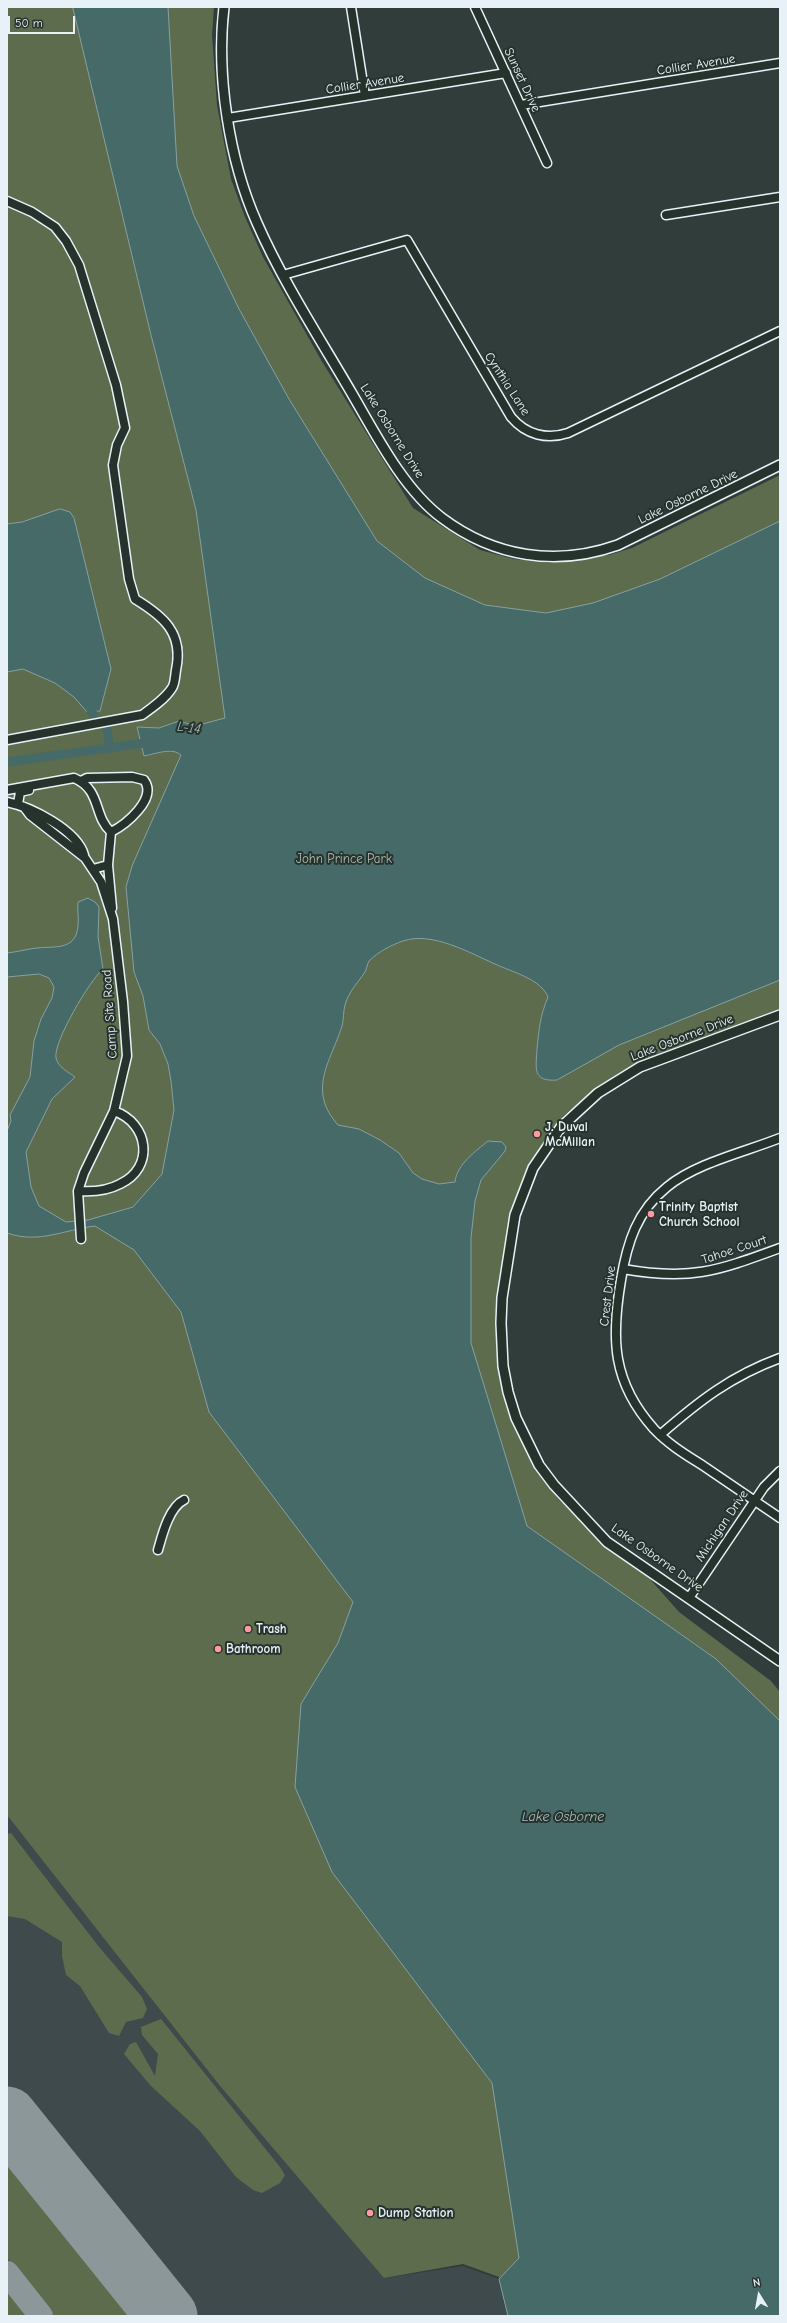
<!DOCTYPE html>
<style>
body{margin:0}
#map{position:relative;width:787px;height:2323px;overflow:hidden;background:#313d3b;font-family:"Comic Neue",sans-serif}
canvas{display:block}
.frame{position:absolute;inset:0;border:8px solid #e8f1f8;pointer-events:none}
.north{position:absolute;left:739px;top:2275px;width:40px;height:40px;-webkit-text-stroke:3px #26332d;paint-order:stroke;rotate:349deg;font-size:11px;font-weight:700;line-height:16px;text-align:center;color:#e8f1f8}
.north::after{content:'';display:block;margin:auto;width:14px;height:18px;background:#e8f1f8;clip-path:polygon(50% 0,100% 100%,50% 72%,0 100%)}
.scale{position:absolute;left:8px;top:16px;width:67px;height:18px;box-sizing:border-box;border:2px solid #e8f1f8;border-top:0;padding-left:5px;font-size:12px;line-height:14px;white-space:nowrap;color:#e8f1f8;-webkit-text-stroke:3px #26332d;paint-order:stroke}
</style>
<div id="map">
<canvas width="787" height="2323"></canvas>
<div class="frame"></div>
<div class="north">N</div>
<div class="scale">50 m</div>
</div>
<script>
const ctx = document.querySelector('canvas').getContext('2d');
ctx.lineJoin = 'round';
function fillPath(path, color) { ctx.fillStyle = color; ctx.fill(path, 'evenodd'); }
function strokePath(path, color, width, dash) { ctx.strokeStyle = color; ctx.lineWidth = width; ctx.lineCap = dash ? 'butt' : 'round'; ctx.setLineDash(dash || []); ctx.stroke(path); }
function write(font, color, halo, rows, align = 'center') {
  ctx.font = font + ' "Comic Neue",sans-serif'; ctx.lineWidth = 4; ctx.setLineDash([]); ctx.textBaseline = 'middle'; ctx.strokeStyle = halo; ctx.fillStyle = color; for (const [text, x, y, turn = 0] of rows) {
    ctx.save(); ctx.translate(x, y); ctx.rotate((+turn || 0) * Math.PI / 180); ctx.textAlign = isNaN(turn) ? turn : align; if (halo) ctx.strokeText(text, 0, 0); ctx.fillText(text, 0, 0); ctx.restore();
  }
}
const built = new Path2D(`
 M7 1814 220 2086 385 2278 463 2266 499 2279 508 2316H7Z`);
const green = new Path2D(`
 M7 7H214L212 35 217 105 231 179 245 217 263 257 321 360 413 508 480 550 514 559 549 563 609 555 632 548 780 475V1010L726 1030 598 1087 563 1116 542 1146 512 1218 502 1272 496 1330 506 1398 510 1415 532 1461 559 1500 635 1562 679 1612 771 1681 780 1692V2316H509L499 2277 463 2264 384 2278 220 2086 7 1815Z
 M11 1833 99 1947 142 1997 147 2009 143 2018 126 2022 119 2036 109 2033 80 1986 66 1975 62 1956V1942L25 1919 7 1916V1834Z
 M161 2019 280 2167 285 2175 280 2183 262 2193 253 2190 236 2177 200 2131 151 2086 124 2054 130 2044 136 2042 155 2076 158 2054 142 2035 141 2027Z
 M7 2153 139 2316H54L7 2258Z
 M7 2288 30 2316H7Z`);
const water = new Path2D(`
 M73 7H168L177 166 194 216 239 309 289 399 377 541 425 578 485 605 546 613 593 603 660 579 780 521V980L619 1045 557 1080C532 1082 536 1068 537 1049 539 1029 540 1016 548 997 541 979 512 972 495 964 470 953 432 931 403 941 391 945 378 952 369 961 367 964 367 969 365 972 357 984 349 991 345 1005 343 1012 344 1019 342 1026 330 1063 307 1090 338 1125L359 1129 380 1140 399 1153 413 1173 422 1179 439 1184 455 1182C457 1164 476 1151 488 1141L502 1142 506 1147 505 1151 481 1180 475 1201 471 1238V1343L527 1526 716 1659 780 1721V2316H508L499 2279 519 2258 492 2083 332 1872 295 1787 301 1704 338 1643 353 1602 209 1412 181 1312 134 1250 95 1226C63 1230 39 1244 7 1233V1131L11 1121 10 1115 30 1077 34 1041 41 1019 52 998 54 987 49 978 39 974 7 977V953C17 952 27 949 37 948 54 946 76 951 78 926 79 918 77 910 78 902L88 898 95 902 99 907 98 937 103 969C90 980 53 1042 56 1058 58 1067 68 1072 75 1077L52 1099 26 1152 31 1187 39 1206 66 1222 88 1220 133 1207 162 1174 174 1110 171 1081 168 1064 160 1044 149 1030 143 996 134 972 126 887 132 866 181 755C172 747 155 754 144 756L137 727 159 728 179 721 195 726 225 718 196 510 151 335Z
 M60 509 70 512 74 518 111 669 100 711 87 712 74 697 55 683 23 669 7 672V524L22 522Z`);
const canal = new Path2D(`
 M91 712 94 715
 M107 729 110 748
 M7 762 152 742`);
const taxiway = new Path2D(`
 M7 2273 41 2316`);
const runway = new Path2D(`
 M7 2117 167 2316`);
const minor = new Path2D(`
 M351 7 365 96
 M475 7 547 163
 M521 105 780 63
 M228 118 506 73
 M7 201 32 212 55 227 66 241 79 265 116 385 125 428 117 445 113 465 129 579 135 599C163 616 184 633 176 670 175 676 175 684 172 688 165 699 152 708 142 715L7 740
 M666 215 780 197
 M283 275 407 240 511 417C526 435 547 440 568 433L780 331
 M81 781 87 778 132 777 144 780C158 799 125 825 111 832L108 865 93 869
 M7 790 74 778C102 790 93 816 111 832
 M7 802C31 807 77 830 84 855
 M18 804 20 792 29 790
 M24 807 30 815 85 858 101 882 113 919 123 1002 127 1056 114 1111 84 1173 78 1191 81 1239
 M108 865 112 908
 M780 1138C745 1152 696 1163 667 1187 637 1211 627 1243 621 1280 611 1339 612 1382 654 1429 669 1445 688 1456 705 1467 730 1484 755 1501 780 1518
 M78 1191C92 1192 107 1191 120 1184 155 1168 149 1123 114 1111
 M623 1269C691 1281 717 1271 780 1248
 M660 1435C699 1401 731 1376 780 1358
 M158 1550C162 1536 169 1507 184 1500
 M689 1598 764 1487 780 1471`);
const tertiary = new Path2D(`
 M224 7C216 75 229 160 257 223 283 282 319 337 351 392 375 433 403 489 442 518 494 557 556 567 618 545L780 465
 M780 1015 640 1067 598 1093 561 1127 533 1168 515 1215 502 1298 501 1323 503 1366 508 1392 516 1418 539 1465 554 1485 607 1542 780 1661`);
const markers = [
 [537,1134,4,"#ff9aa2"],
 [651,1214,4,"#ff9aa2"],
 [248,1629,4,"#ff9aa2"],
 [218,1649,4,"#ff9aa2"],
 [370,2213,4,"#ff9aa2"]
];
const streetNames = [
 ["Collier Avenue",696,65,-9],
 ["Sunset Drive",522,80,65],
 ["Collier Avenue",365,84,-9],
 ["Cynthia Lane",507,384,57],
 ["Lake Osborne Drive",392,431,58],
 ["Lake Osborne Drive",688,497,-26],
 ["Camp Site Road",110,1014,-94],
 ["Lake Osborne Drive",682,1038,-21],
 ["Tahoe Court",734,1250,-18],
 ["Crest Drive",608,1296,-83],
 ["Michigan Drive",722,1526,-56],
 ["Lake Osborne Drive",657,1558,35]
];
const parkNames = [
 ["John Prince Park",344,859]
];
const poiNames = [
 ["J. Duval",545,1127],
 ["McMillan",545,1142],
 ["Trinity Baptist",659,1207],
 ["Church School",659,1222],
 ["Trash",256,1629],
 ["Bathroom",226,1649],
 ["Dump Station",378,2213]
];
const waterNames = [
 ["L-14",189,728,7],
 ["Lake Osborne",563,1817]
];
fillPath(built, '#3e4a4c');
fillPath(green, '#5e6c4e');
fillPath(water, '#456a68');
strokePath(water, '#86a0a2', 1);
strokePath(canal, '#456a68', 9);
strokePath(taxiway, '#8c979a', 24);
strokePath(runway, '#8c979a', 61);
strokePath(minor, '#e8f1f8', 11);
strokePath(tertiary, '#e8f1f8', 12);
strokePath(minor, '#26332d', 8);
strokePath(tertiary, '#26332d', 9);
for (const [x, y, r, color] of markers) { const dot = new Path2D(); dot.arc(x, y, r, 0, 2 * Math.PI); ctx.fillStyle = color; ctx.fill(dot); strokePath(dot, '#26332d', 1.5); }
write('13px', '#e8f1f8', '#26332d', streetNames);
write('13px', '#b1bcb4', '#26332d', parkNames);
write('bold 13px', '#e8f1f8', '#26332d', poiNames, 'left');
write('italic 14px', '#a7bbbe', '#26332d', waterNames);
</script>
